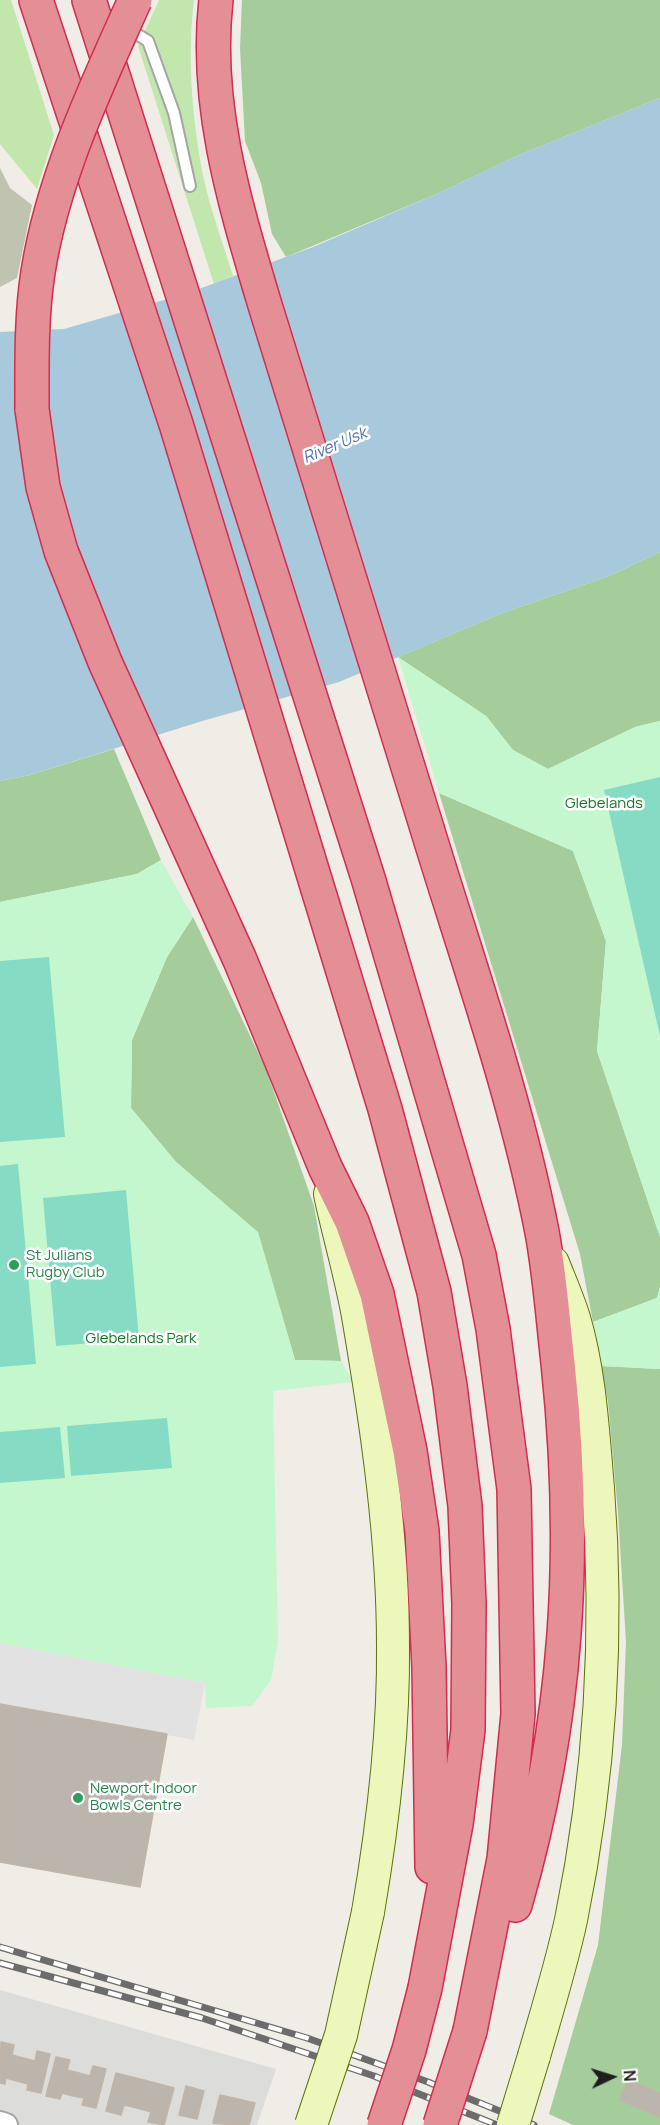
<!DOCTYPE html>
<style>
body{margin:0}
#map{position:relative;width:660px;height:2125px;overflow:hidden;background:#efede5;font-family:Manrope,sans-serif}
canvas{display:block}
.north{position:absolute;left:582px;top:2047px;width:60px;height:60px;-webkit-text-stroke:4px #fff;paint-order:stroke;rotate:86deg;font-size:16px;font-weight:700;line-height:24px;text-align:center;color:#1e1e1e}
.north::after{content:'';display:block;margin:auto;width:21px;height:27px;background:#1e1e1e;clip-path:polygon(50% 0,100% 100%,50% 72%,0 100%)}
</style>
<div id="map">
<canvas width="660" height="2125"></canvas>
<div class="north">N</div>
</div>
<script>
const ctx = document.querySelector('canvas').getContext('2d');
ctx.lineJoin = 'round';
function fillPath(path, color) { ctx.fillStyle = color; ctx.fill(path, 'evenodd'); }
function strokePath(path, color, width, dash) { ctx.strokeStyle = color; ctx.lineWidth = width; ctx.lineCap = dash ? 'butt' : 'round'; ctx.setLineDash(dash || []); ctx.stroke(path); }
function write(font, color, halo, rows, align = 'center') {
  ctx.font = font + ' Manrope,sans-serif'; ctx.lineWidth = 5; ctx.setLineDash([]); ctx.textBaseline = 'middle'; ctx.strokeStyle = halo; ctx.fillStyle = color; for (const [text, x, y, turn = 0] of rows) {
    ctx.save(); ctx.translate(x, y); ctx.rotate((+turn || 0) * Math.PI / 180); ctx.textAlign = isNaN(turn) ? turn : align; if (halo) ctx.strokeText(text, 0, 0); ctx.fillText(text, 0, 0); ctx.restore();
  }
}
const residential = new Path2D(`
 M0 1990 276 2069 257 2125H0Z`);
const construction = new Path2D(`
 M0 168 10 188 32 205 17 278 0 287Z`);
const grass = new Path2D(`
 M0 0H11L54 135 37 189 0 144Z
 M159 0H194C187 57 192 118 203 175 210 209 223 243 233 276L214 284 138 46Z`);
const forest = new Path2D(`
 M242 0H660V98L519 155 439 193 286 257 272 234 261 183 245 141 240 48Z
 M660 552V721L635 727 548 769 513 750 486 716 398 657 500 614 609 576Z
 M114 749 161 860 137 874 0 902V781L30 775Z
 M439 793 573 851 606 941 597 1051 660 1237V1287L657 1298 593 1322 580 1254Z
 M193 917 266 1069 314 1206 341 1361 295 1360 258 1233 176 1162 131 1108 132 1040 167 957Z
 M601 1366 660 1369V2125H573L549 2114 598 1945 622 1745 626 1642 618 1513 608 1402Z`);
const park = new Path2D(`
 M398 657 486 716 513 750 548 769 635 727 660 721V1237L597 1051 606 941 573 851 439 793Z
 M161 860 193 917 167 957 132 1040 131 1108 176 1162 258 1232 295 1360 341 1361 353 1382 273 1391 278 1642 271 1680 252 1706 206 1708 205 1683 0 1643V902L137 874Z
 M660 1287V1369L601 1366 593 1322 657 1298Z`);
const pitch = new Path2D(`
 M660 777V1036L604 790Z
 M49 957 65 1137 0 1142V961Z
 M18 1164 36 1364 0 1367V1166Z
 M126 1190 139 1339 56 1346 43 1198Z
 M167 1418 172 1468 71 1476 67 1426Z
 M60 1427 65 1478 0 1483V1432Z`);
const parking = new Path2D(`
 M0 1643 205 1683 194 1740 0 1704Z`);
const water = new Path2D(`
 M660 98V552L609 576 500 614 339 682 199 722 30 775 0 781V332L64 329 188 293 313 247 439 193 519 155Z`);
const building = new Path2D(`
 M0 1704 167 1734 140 1887 0 1862Z
 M1 2042 14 2045 12 2055 23 2058 17 2081 6 2078 5 2084 0 2083Z
 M37 2051 50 2054 41 2093 27 2090 28 2084 17 2081 23 2058 35 2061Z
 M56 2057 70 2060 67 2070 79 2073 73 2096 62 2093 60 2099 46 2096Z
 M93 2066 106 2069 96 2108 82 2105 84 2098 73 2096 79 2073 90 2076Z
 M116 2073 144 2080 137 2108 124 2105 121 2115 106 2111Z
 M144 2080 174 2088 164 2125 148 2122 151 2112 137 2108Z
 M628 2080 660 2093V2117L620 2100Z
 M186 2086 204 2091 197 2119 179 2115Z
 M220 2095 238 2099 232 2125 213 2123Z
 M238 2099 255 2103 249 2125H232Z`);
const lane = new Path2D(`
 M127 28 148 41 174 113 190 186`);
const street = new Path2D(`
 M0 2123 6 2125`);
const secondary = new Path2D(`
 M330 1194C339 1237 352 1279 359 1322 377 1428 393 1539 393 1646 394 1735 383 1824 368 1912
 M534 2056C547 2011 561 1966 571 1920 600 1778 609 1632 598 1488 593 1431 590 1372 574 1318 568 1299 560 1281 553 1263`);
const highway = new Path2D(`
 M36 0 176 424 385 1109 434 1292 450 1386 465 1506 469 1604 468 1730 456 1824 425 1988
 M89 0 368 878 479 1255 493 1329 514 1489 518 1714 504 1859 470 2031
 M216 0C204 104 235 204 264 302 318 477 372 651 426 825 467 960 515 1093 542 1232 550 1275 553 1319 558 1363 578 1552 568 1721 515 1905
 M32 409 43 487 61 551 105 662 240 960 325 1167 352 1222 377 1294 410 1451 422 1531 429 1667 432 1867`);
const rail = new Path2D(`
 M0 1947 307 2038 428 2082 534 2125
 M0 1963 202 2018 374 2076 497 2125`);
const secondaryBridge = new Path2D(`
 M311 2125 341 2035 368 1912
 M513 2125 534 2056`);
const highwayBridge = new Path2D(`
 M32 409C32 364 31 317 38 272 53 177 96 87 135 0
 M384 2125 409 2050 425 1988
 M440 2125 470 2031`);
const markers = [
 [14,1265,6,"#2e9e5b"],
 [78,1798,6,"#2e9e5b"]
];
const parkNames = [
 ["Glebelands",604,804],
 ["Glebelands Park",141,1339]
];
const leisureNames = [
 ["St Julians",26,1256],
 ["Rugby Club",26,1273],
 ["Newport Indoor",90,1789],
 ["Bowls Centre",90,1806]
];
const waterNames = [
 ["River Usk",335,446,-23]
];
fillPath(residential, '#dcdcdb');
fillPath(construction, '#c1c3b1');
fillPath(grass, '#c2e7ad');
fillPath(forest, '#a4cd9b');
fillPath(park, '#c4f7ce');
fillPath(pitch, '#86dbc4');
fillPath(parking, '#e2e2e2');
fillPath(water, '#a7c9db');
fillPath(building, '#bbb5ae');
strokePath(building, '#c0b5a8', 1.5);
strokePath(lane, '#a5a5a5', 14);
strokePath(street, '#a5a5a5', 26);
strokePath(secondary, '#5a7209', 34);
strokePath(highway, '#d42b50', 36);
strokePath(lane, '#fff', 10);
strokePath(street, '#fff', 22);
strokePath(secondary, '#edf7bb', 32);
strokePath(highway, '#e38f95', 33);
strokePath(rail, '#6c6c6c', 7);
strokePath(rail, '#fff', 4.5, [14]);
strokePath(secondaryBridge, '#5a7209', 34, []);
strokePath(highwayBridge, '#d42b50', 36, []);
strokePath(secondaryBridge, '#edf7bb', 32);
strokePath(highwayBridge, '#e38f95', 33);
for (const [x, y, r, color] of markers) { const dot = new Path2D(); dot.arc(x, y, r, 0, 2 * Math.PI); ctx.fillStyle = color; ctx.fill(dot); strokePath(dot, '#fff', 2); }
write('15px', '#107925', '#fff', parkNames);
write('15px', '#27864d', '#fff', leisureNames, 'left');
write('italic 16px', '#4e71ab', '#fff', waterNames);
</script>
